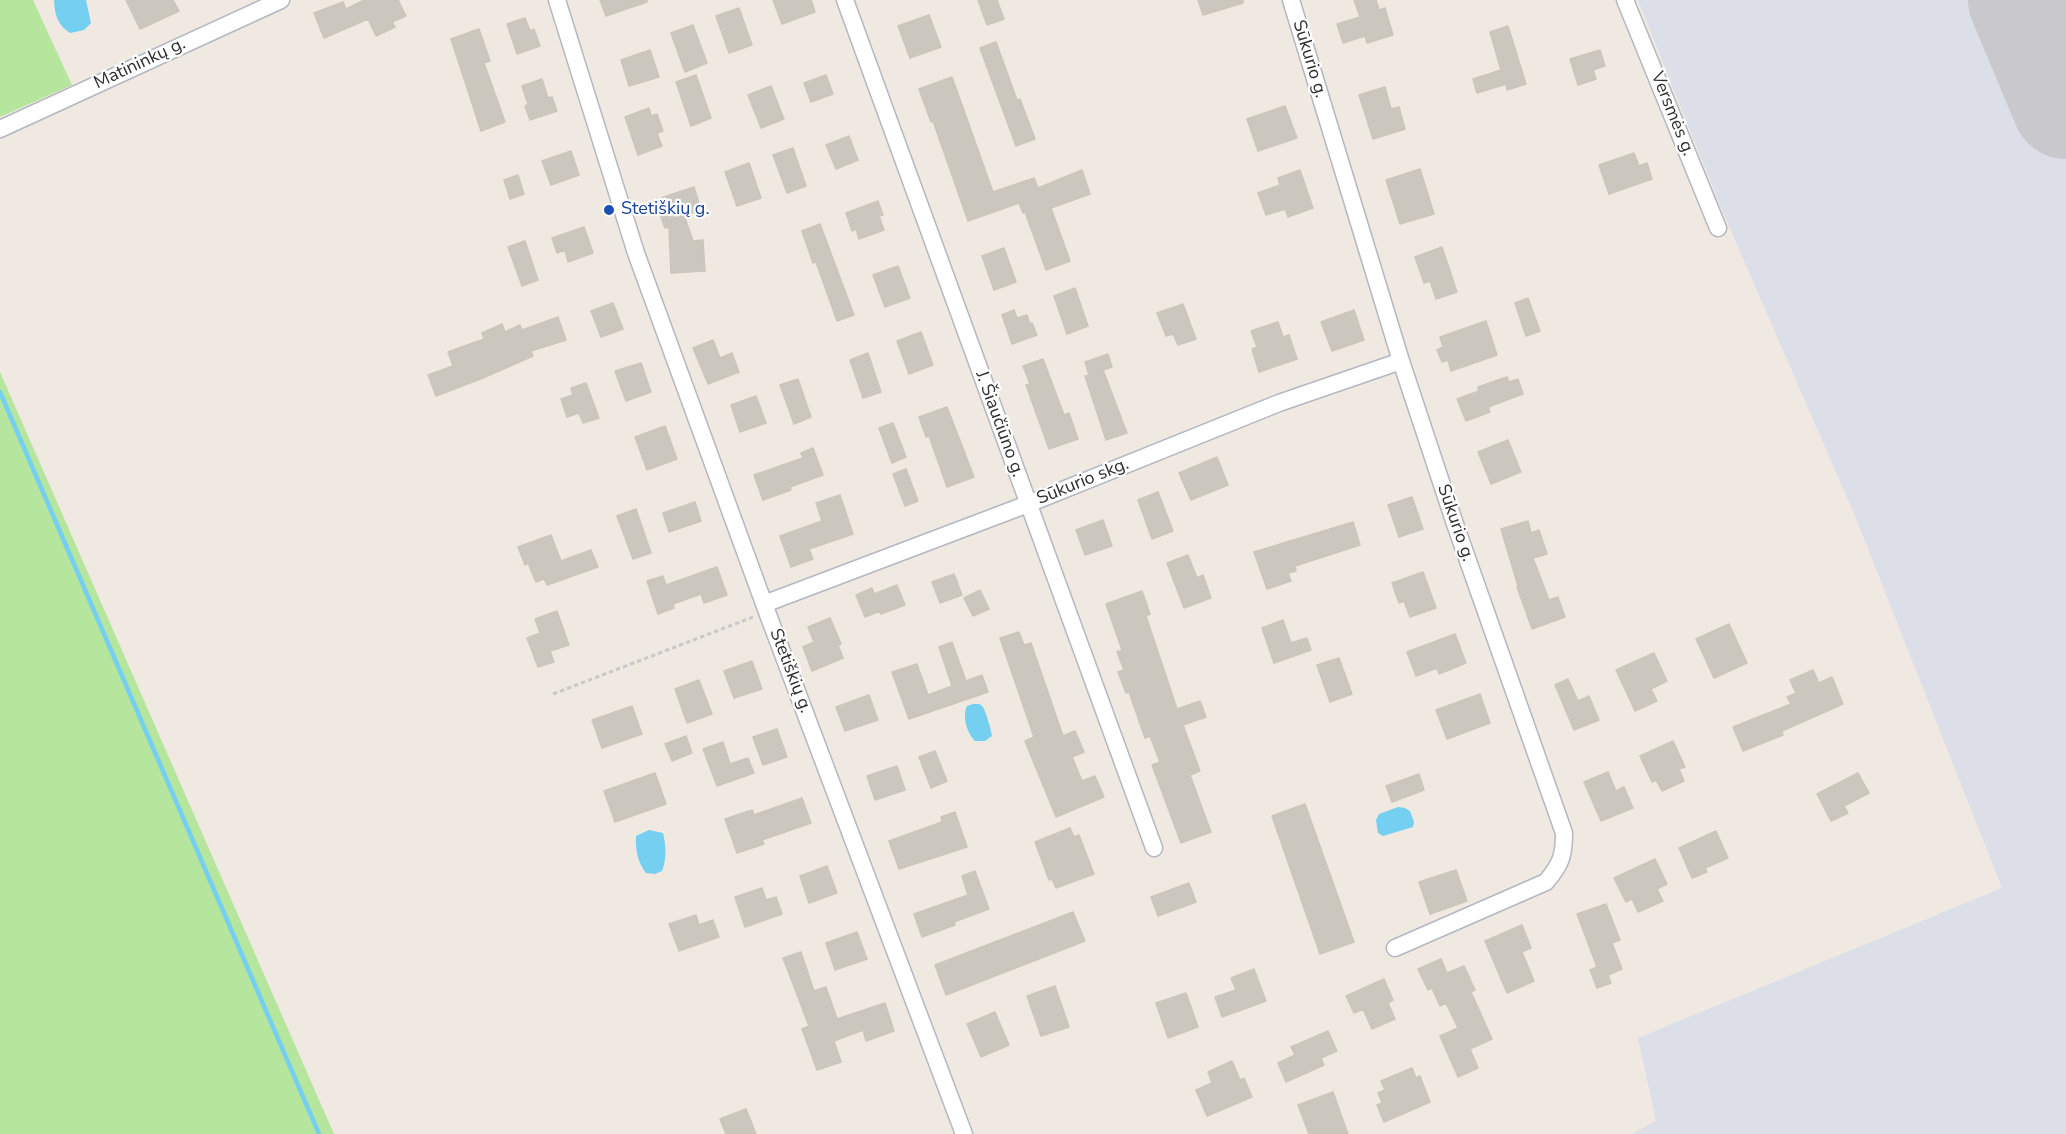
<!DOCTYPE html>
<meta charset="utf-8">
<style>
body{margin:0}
canvas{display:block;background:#efe9e1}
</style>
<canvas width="2066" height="1134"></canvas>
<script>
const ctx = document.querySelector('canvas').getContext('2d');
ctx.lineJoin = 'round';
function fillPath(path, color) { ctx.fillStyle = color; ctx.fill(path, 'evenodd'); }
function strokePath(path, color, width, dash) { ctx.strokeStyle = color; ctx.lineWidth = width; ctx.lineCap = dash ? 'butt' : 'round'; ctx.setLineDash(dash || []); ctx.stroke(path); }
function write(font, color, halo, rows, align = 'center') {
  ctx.font = font + ' "Nunito Sans",sans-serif'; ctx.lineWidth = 4.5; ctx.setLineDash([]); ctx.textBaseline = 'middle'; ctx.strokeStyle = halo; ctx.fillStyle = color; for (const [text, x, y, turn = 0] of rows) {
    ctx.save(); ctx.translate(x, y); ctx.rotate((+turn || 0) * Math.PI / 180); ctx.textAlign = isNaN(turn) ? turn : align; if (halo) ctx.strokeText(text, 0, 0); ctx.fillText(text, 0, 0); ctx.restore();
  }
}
const airport = new Path2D(`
 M1638 0H2066V1134H1632L1656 1121 1638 1038 2002 888 1855 516 1719 203Z`);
const green = new Path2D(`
 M0 0H33L72 85 0 117Z
 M0 372 334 1134H0Z`);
const water = new Path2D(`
 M54 0H86L91 23 84 30 70 33C57 24 55 15 54 0Z
 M973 704C978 704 980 703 983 707 985 710 992 732 992 736L985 741H975C967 733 962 717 967 706Z
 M1398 807 1405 808 1410 811 1414 822 1413 827 1383 836 1378 833 1376 820 1379 814Z
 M649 830 663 833C666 846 667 858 662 871L655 874 646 873C638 863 635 849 636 836Z`);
const stream = new Path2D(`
 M0 392 319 1134`);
const runway = new Path2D(`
 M2022 0 2066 105`);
const building = new Path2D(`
 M126 0H173L179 11 140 29Z
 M364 0H398L406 16 392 22 395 27 376 36 368 19 324 38 314 13 343 2 346 9Z
 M600 0H647V2L606 16Z
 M773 0H811L815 12 782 24Z
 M978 0H997L1004 19 987 25Z
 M1198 0H1243V3L1203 15Z
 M1354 0H1376L1379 10 1385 8 1393 35 1367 43 1365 36 1343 43 1337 24 1360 17Z
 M739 8 752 45 729 53 716 16Z
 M929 15 941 47 910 58 898 26Z
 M525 18 530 31 534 29 540 46 517 54 507 24Z
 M693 25 707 63 685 72 671 33Z
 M1508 26 1526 84 1507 90 1506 84 1477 93 1473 79 1501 70 1490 32Z
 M479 29 490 61 484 63 505 122 481 131 451 39Z
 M996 42 1017 100 1020 99 1035 139 1016 146 980 48Z
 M650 50 659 77 629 86 621 60Z
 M1600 50 1605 66 1593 70 1596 79 1578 85 1570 59Z
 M696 75 711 118 691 126 676 82Z
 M826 75 833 94 811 102 804 83Z
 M952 77 993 192 1034 178 1038 188 1082 170 1090 194 1051 208 1070 261 1046 270 1025 212 1023 213 1019 203 968 221 933 121 931 122 919 89Z
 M542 79 548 98 552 97 557 111 530 120 525 106 528 104 522 86Z
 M771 86 784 119 761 128 748 95Z
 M1385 87 1391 109 1399 107 1405 129 1373 139 1359 95Z
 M1285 106 1297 138 1258 151 1247 119Z
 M649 108 651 116 657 114 663 131 657 133 662 146 638 155 625 117Z
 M849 136 858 160 836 169 826 145Z
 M793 148 806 186 787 193 773 155Z
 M571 151 579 175 551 185 542 161Z
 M1634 153 1639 166 1647 163 1652 179 1609 194 1599 165Z
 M749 163 761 198 737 206 725 172Z
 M1420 169 1434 214 1400 224 1386 180Z
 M1300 170 1313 208 1288 217 1285 209 1266 215 1258 193 1280 185 1278 178Z
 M518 175 524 194 510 199 504 180Z
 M694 187 701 210 684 215 693 241 703 240 705 271 671 273 669 227 665 228 655 200Z
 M878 201 883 215 879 216 884 230 859 239 856 229 852 231 846 213Z
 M820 224 854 315 837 321 816 262 813 263 802 231Z
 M584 227 593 253 568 262 565 250 557 253 552 238Z
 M525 241 538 280 522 286 508 247Z
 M1442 247 1457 292 1436 299 1430 281 1424 283 1415 257Z
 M1004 248 1016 282 994 290 982 256Z
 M898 266 910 298 885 307 873 275Z
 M1075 288 1088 326 1067 334 1054 296Z
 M1528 298 1540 331 1526 336 1515 303Z
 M613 303 623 329 601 337 591 311Z
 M1183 304 1196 339 1178 345 1173 334 1166 336 1157 313Z
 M1014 310 1017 318 1027 315 1030 324 1032 323 1037 335 1012 344 1002 315Z
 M1354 310 1364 340 1332 351 1321 322Z
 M558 317 566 340 531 351 533 356 483 378 436 396 428 375 453 366 448 352 484 339 482 333 502 324 505 332 520 325 522 330Z
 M1486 321 1497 355 1451 371 1448 360 1442 362 1437 350 1443 347 1440 337Z
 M1278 322 1283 337 1289 335 1297 359 1259 372 1252 349 1257 347 1251 331Z
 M921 332 933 365 909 374 897 341Z
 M713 340 720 358 732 353 739 372 708 384 693 348Z
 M868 353 881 392 863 398 850 360Z
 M1108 354 1112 367 1103 370 1127 433 1106 440 1085 376 1089 375 1085 362Z
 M1043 359 1064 415 1069 413 1078 439 1049 449 1026 385 1030 384 1023 366Z
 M641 363 651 392 626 401 615 371Z
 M1507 377 1509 382 1518 379 1523 394 1488 407 1490 412 1466 421 1457 399 1479 391 1478 387Z
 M798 379 811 417 794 424 780 385Z
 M586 383 599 418 583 423 579 413 567 417 561 399 573 395 571 388Z
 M756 396 766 423 740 432 731 405Z
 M947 407 974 477 947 487 929 436 926 437 919 417Z
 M893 423 906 457 892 463 879 428Z
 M665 426 677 459 647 470 635 437Z
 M1508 440 1521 472 1491 484 1478 452Z
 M813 448 823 475 790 487 791 490 763 500 754 475 803 458 801 453Z
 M1217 457 1228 485 1191 500 1179 473Z
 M906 469 918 501 905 506 893 474Z
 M1158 492 1173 531 1152 539 1138 500Z
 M840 495 853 534 809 549 813 559 791 567 780 536 822 521 816 503Z
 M1412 497 1423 529 1399 537 1388 505Z
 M695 502 701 521 669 532 663 513Z
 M636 509 651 553 633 559 617 516Z
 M1103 520 1112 546 1085 555 1076 530Z
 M1528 521 1531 533 1539 530 1547 554 1533 558 1549 600 1558 597 1565 617 1532 629 1517 587 1518 586 1501 529Z
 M1353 522 1360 545 1295 566 1296 571 1288 573 1291 581 1267 589 1254 552Z
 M551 535 561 561 591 550 598 567 547 585 544 579 536 582 528 563 525 565 518 547Z
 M1188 555 1197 578 1203 575 1211 598 1184 608 1167 563Z
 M717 567 727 595 704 603 701 594 673 604 674 608 658 614 647 581 663 576 666 585Z
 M1423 572 1436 608 1410 617 1404 601 1399 603 1392 583Z
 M954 574 962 595 940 603 932 582Z
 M897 585 905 605 881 614 880 611 865 617 856 595 872 588 874 594Z
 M980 590 989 609 973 616 964 598Z
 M1142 591 1150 614 1146 616 1177 709 1200 701 1206 717 1183 725 1200 771 1190 775 1211 832 1181 843 1152 765 1160 762 1150 736 1145 738 1129 692 1126 693 1118 672 1124 670 1117 652 1122 650 1106 604Z
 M557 611 569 645 550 651 554 662 538 667 527 638 540 633 535 619Z
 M830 618 841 644 838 645 843 658 812 671 803 647 814 642 808 627Z
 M1283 620 1291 643 1307 638 1311 650 1274 663 1262 628Z
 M1729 624 1747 663 1714 678 1696 639Z
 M1019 632 1024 645 1031 643 1063 736 1075 731 1084 752 1072 757 1082 781 1095 776 1104 797 1056 817 1025 741 1034 737 1000 638Z
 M1455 634 1466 663 1439 674 1437 668 1416 676 1407 652Z
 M952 642 966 681 982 675 988 692 909 719 892 672 917 664 928 695 952 686 939 647Z
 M1654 653 1667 681 1651 689 1657 701 1635 711 1616 670Z
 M1339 658 1352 694 1330 702 1317 665Z
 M752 661 762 689 734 698 724 671Z
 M1813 670 1819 683 1832 677 1843 704 1782 731 1783 735 1743 751 1733 727 1791 704 1787 697 1796 693 1790 680Z
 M1568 679 1578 701 1589 696 1599 720 1574 730 1555 685Z
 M699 680 712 714 687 723 675 689Z
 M1480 694 1490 723 1447 739 1436 710Z
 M869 695 878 720 845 731 836 707Z
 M632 706 642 734 602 748 592 720Z
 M777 729 787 757 763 765 753 737Z
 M686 736 692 753 672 761 665 744Z
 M1673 741 1685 767 1679 769 1684 781 1662 791 1656 780 1652 782 1640 756Z
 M723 742 730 764 748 758 754 773 717 786 703 749Z
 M935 751 947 781 931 788 919 757Z
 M897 766 905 790 875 800 867 776Z
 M1608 772 1616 791 1624 787 1633 808 1601 821 1584 782Z
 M655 773 666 804 615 822 604 791Z
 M1858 773 1869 793 1844 806 1848 813 1831 821 1817 794Z
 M1419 774 1424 790 1392 802 1386 786Z
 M802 798 811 823 762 840 764 844 737 853 725 819 752 810 754 815Z
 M1305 804 1354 942 1320 954 1272 816Z
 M955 812 967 847 899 869 889 841 942 822 941 817Z
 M1070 828 1074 837 1079 835 1094 874 1056 888 1052 879 1049 880 1035 842Z
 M1716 831 1728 858 1705 868 1707 872 1692 878 1679 848Z
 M1655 859 1667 884 1657 889 1663 901 1638 912 1632 899 1626 902 1614 878Z
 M827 866 837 893 809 903 800 876Z
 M1456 870 1467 901 1430 914 1419 882Z
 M975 871 989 909 954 922 955 925 922 937 914 914 968 895 962 876Z
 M1189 883 1196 902 1158 916 1151 897Z
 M762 888 766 900 776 897 782 914 745 927 735 897Z
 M1606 904 1620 940 1612 943 1622 969 1608 975 1611 983 1597 988 1590 970 1597 967 1577 914Z
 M1073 912 1085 941 946 995 935 965Z
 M696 915 699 925 713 920 719 937 679 951 669 924Z
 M1522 925 1531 948 1522 952 1534 981 1507 993 1485 941Z
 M857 932 867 959 835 970 826 943Z
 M801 952 814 991 826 987 837 1019 885 1003 894 1031 866 1041 863 1030 834 1041 841 1062 817 1070 802 1029 809 1026 783 958Z
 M1441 959 1447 973 1464 966 1475 990 1471 992 1492 1039 1470 1049 1478 1068 1458 1077 1440 1036 1458 1028 1446 1003 1440 1006 1432 988 1428 990 1418 969Z
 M1254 969 1266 1001 1222 1017 1215 997 1236 990 1231 978Z
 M1384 979 1393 1000 1388 1003 1395 1019 1372 1029 1363 1009 1354 1013 1346 996Z
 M1055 986 1069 1027 1041 1036 1027 996Z
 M1186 993 1198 1027 1168 1038 1156 1003Z
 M995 1012 1009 1045 981 1057 967 1024Z
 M1328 1031 1337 1051 1321 1058 1324 1065 1286 1082 1278 1063 1295 1055 1291 1047Z
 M1232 1061 1240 1080 1244 1078 1252 1097 1207 1116 1196 1090 1212 1083 1208 1072Z
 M1412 1068 1416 1078 1420 1076 1430 1102 1384 1122 1377 1105 1382 1103 1378 1093 1385 1090 1381 1081Z
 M1333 1092 1348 1134H1309L1298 1105Z
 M746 1109 756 1134H726L720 1119Z`);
const path = new Path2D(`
 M553 694 753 617`);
const minor = new Path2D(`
 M557 0 636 253 767 612 964 1134
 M845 0 1154 848
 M1291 0 1401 361 1455 524 1564 833C1564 856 1561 864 1546 882L1395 948
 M1625 0 1718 228
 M0 129 281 0
 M764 604 1028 504 1279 403 1401 361`);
const markers = [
 [609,210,6,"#1a4fb4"]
];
const streetNames = [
 ["Sūkurio g.",1309,59,73],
 ["Matininkų g.",140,64,-25],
 ["Versmės g.",1672,114,68],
 ["J. Šiaučiūno g.",999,424,70],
 ["Sūkurio skg.",1083,482,-22],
 ["Sūkurio g.",1455,523,71],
 ["Stetiškių g.",790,671,69]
];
const transitNames = [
 ["Stetiškių g.",621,210]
];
fillPath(airport, '#dcdee8');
fillPath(green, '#b6e59e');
fillPath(water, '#75cff0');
strokePath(stream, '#75cff0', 4.5);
strokePath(runway, '#c9c8cc', 108);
fillPath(building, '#cbc7bf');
strokePath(building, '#cbc5ba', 1.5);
strokePath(minor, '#b4b7c1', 19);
strokePath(path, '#c9c9c9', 3, [4.5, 3]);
strokePath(minor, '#fff', 16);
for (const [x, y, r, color] of markers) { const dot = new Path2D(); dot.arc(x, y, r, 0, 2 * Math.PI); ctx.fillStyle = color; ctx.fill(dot); strokePath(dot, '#fff', 2); }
write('18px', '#2e2e2e', '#fff', streetNames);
write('18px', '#164399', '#fff', transitNames, 'left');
</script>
